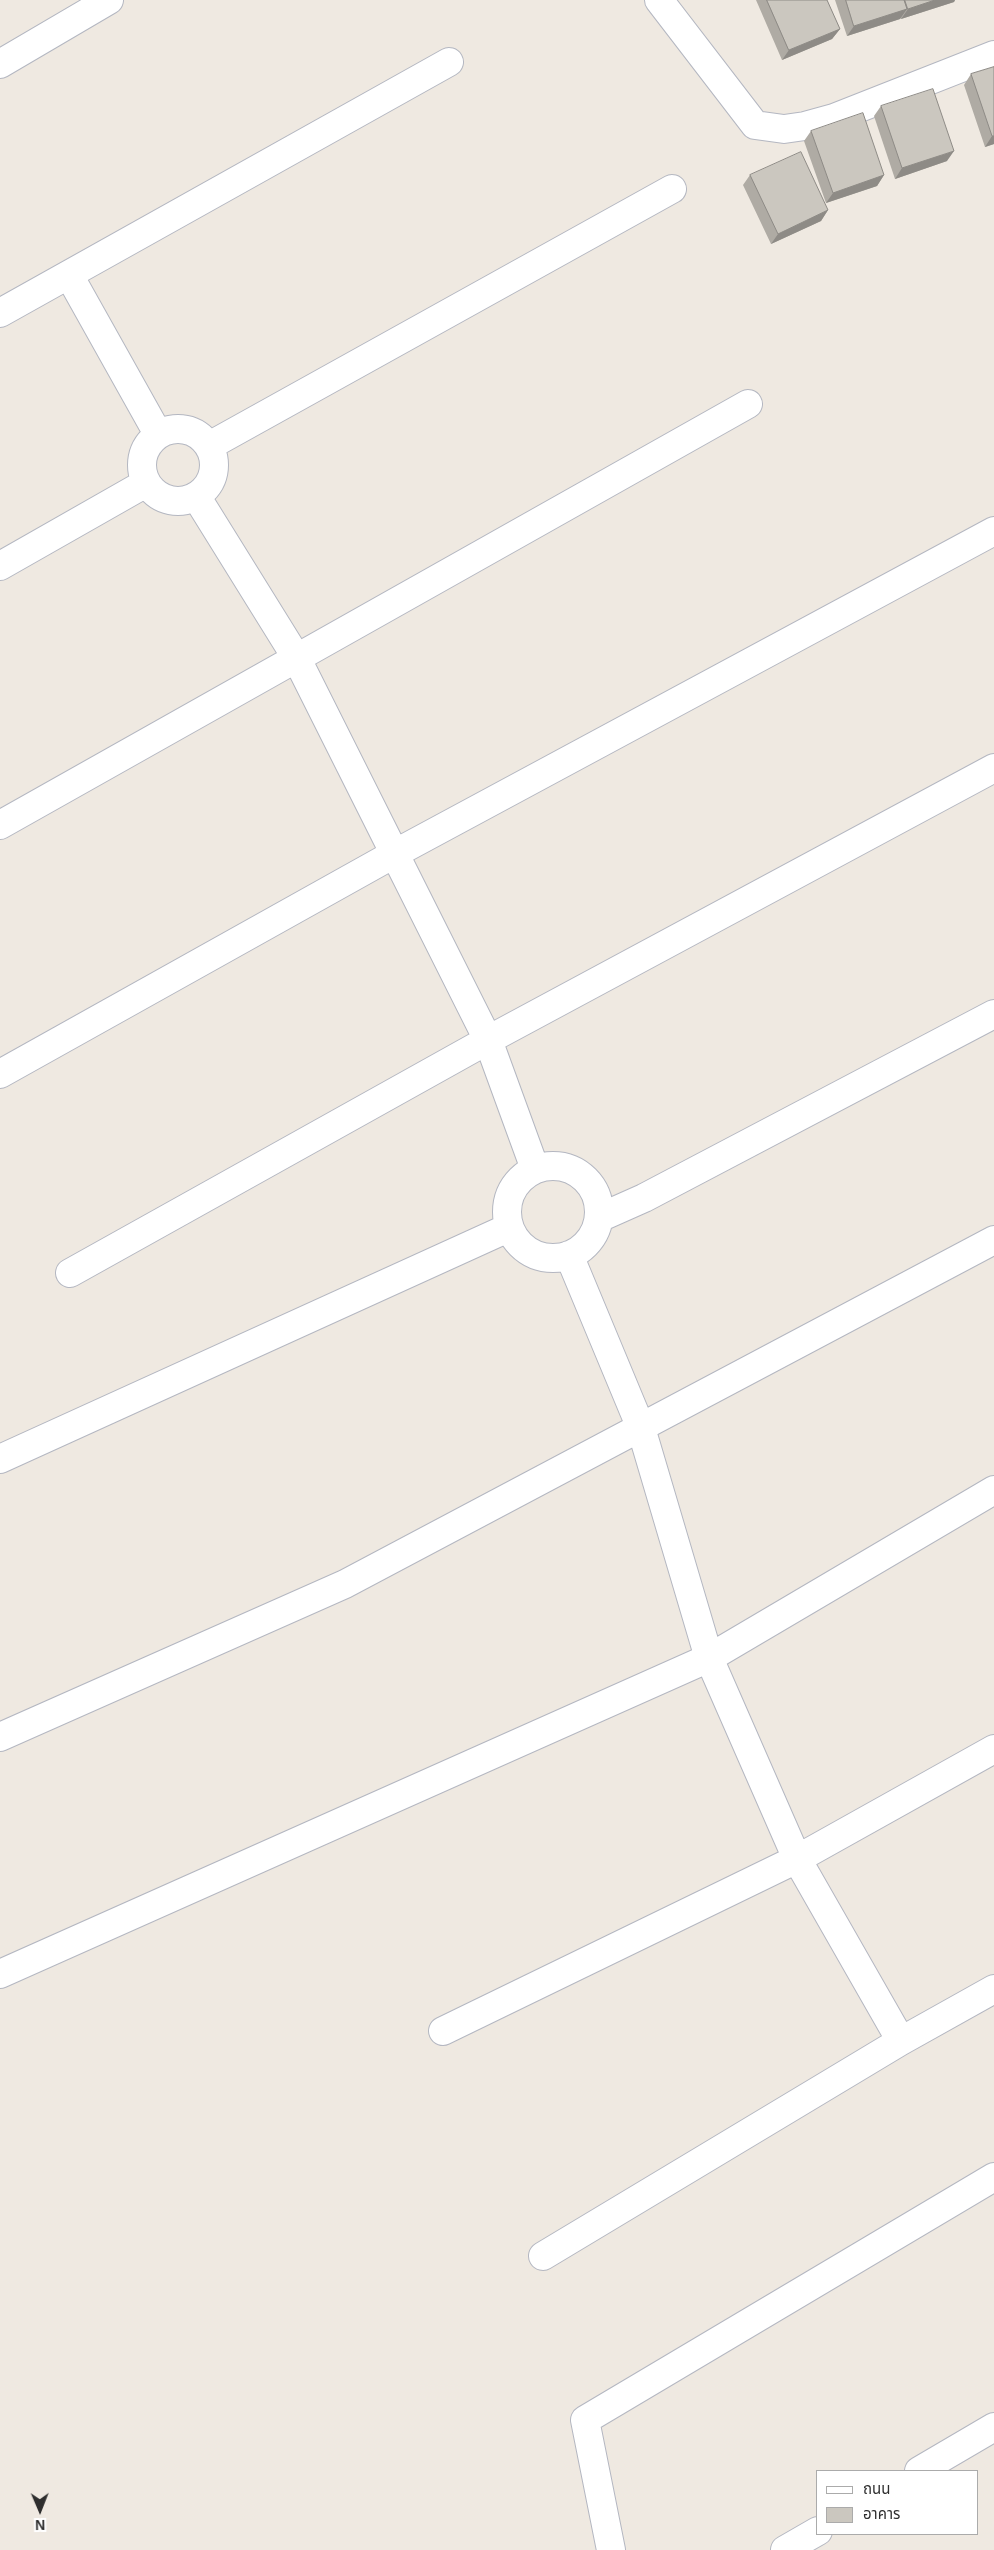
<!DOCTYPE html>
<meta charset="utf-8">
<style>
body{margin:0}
#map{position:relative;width:994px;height:2550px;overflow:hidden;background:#efe9e1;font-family:Helvetica,"Noto Sans Thai",sans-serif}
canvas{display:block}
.legend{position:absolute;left:816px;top:2470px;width:162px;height:65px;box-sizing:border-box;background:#fff;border:1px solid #ababab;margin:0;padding:6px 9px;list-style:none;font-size:15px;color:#2e2e2e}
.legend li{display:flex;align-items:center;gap:10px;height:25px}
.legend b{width:25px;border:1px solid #ababab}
.north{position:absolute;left:15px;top:2485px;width:50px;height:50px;-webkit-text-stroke:4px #fff;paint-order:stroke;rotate:179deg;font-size:14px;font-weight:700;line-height:20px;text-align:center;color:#2e2e2e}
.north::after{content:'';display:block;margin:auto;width:18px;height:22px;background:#2e2e2e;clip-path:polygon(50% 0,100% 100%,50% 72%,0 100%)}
</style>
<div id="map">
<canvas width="994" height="2550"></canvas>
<ul class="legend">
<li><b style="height:6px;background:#fff"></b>ถนน</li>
<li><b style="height:14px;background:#cbc7bf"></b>อาคาร</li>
</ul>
<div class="north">N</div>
</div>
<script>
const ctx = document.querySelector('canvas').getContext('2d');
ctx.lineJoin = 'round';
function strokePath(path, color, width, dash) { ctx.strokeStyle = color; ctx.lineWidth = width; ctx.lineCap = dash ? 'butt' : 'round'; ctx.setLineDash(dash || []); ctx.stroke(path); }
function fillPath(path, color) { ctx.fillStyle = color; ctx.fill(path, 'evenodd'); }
const minor = new Path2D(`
 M659 0 755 125 784 129 805 126 834 118 994 55
 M0 64 109 0
 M69 275 158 434
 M0 313 449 62
 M142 465a36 36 0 1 1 72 0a36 36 0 1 1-72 0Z
 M209 446 672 189
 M196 496 296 657 488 1040 535 1169
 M0 566 146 483
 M0 825 748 404
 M0 1074 394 854 994 531
 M507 1212a46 46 0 1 1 92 0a46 46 0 1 1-92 0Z
 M599 1218 644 1198 994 1014
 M569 1255 641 1428 709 1658 797 1859 901 2041
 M70 1273 488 1040 994 768
 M0 1459 508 1228
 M0 1737 345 1584 994 1240
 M0 1974 709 1658 994 1490
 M443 2031 797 1859 994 1749
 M543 2256 901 2041 994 1989
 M919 2471 994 2427
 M611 2550 585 2420 994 2177
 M785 2550 818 2531`);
const wall = new Path2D(`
 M756 0H827L840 29 832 39 782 60Z
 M835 0H955L954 2 901 19 900 18V19L847 36Z
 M994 67V144L985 147 964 85 971 74Z
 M881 106 947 161 895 179 874 116Z
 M811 131 884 175 877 186 826 203 804 141Z
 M750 175 828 210 821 221 771 244 743 185Z`);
const shadedWall = new Path2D(`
 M935 0H955L954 2 901 19 908 9Z
 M907 9 900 19 847 36 854 26Z
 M840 29 832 39 782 60 789 50Z
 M992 136H994V144L985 147Z
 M954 151 947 161 895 179 902 168Z
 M884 175 877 186 826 203 833 193Z
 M828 210 821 221 771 244 778 234Z`);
const building = new Path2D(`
 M767 0H827L840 29 789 50Z
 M846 0H904L907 9 854 26Z
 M905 0H935L908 9Z
 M994 67V136H992L971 74Z
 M933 89 954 151 902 168 881 106Z
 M863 113 884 175 833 193 811 131Z
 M801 152 828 210 778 234 750 175Z`);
strokePath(minor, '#b4b7c1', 30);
strokePath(minor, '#fff', 28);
fillPath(wall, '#afaba4');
fillPath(shadedWall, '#8e8b86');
fillPath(building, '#cbc7bf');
strokePath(building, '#8e8b86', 1);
</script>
